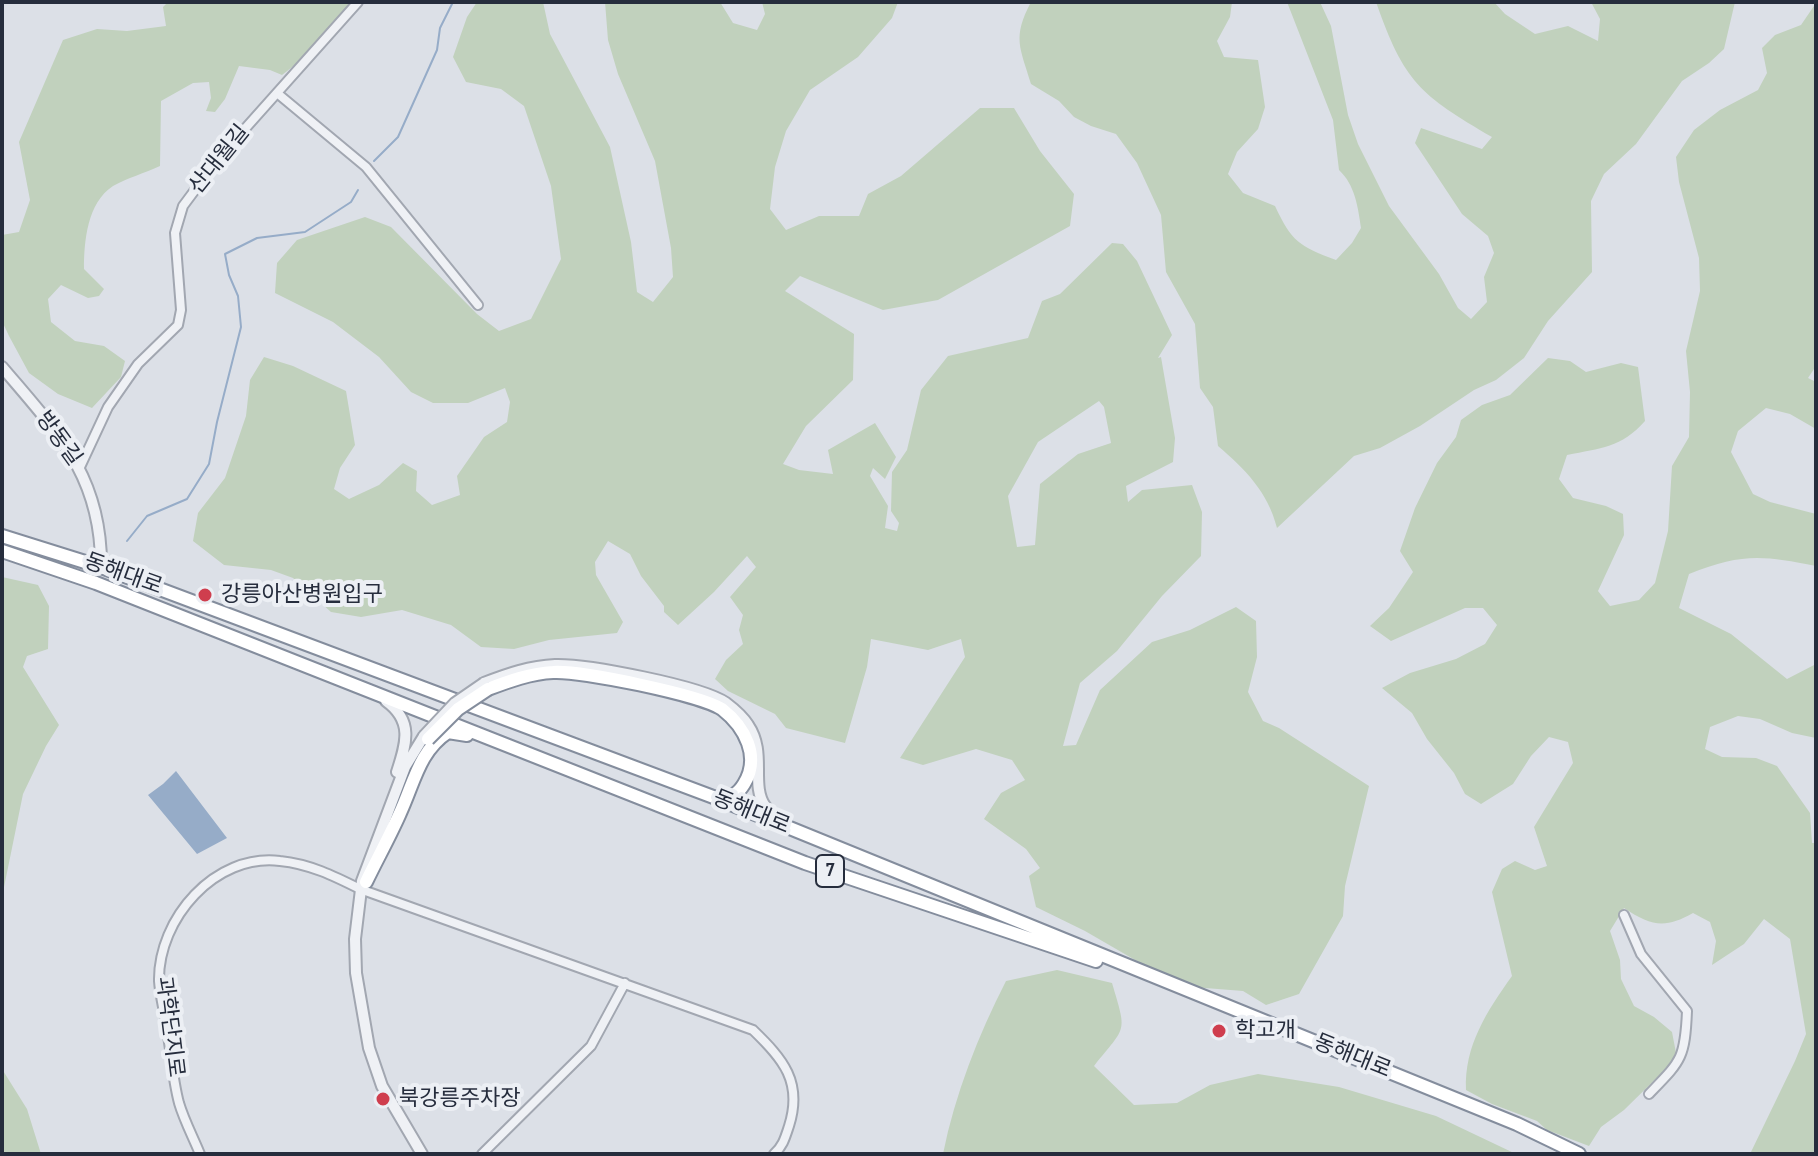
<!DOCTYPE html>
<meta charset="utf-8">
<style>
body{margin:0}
#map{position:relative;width:1818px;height:1156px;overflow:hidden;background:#dce0e7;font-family:"Sofia Sans Condensed",sans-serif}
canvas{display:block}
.frame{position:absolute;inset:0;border:4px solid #262d3d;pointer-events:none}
</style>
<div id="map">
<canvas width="1818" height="1156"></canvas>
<div class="frame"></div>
</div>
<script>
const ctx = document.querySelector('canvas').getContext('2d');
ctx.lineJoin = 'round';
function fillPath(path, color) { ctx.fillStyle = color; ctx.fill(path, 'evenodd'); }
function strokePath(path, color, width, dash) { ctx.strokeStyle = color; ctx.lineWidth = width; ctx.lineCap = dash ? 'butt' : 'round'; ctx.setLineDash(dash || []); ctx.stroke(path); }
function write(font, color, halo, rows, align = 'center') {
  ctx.font = font + ' "Sofia Sans Condensed","Noto Sans KR",sans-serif'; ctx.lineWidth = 8; ctx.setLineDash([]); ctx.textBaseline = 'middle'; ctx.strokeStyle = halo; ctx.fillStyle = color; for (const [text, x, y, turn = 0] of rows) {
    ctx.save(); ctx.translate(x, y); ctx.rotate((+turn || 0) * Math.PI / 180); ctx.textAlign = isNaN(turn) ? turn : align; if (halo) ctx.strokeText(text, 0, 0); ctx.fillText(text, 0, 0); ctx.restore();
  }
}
const green = new Path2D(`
 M168 2H353C335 26 306 57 282 75L270 70 239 66 225 99 215 112 206 111 211 98 209 82 193 83 161 101 160 166C145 173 127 178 113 186 87 203 84 242 84 269L104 289 99 296 88 298 61 285 48 299 51 322 75 341 104 346 125 361 121 377 92 408 58 394 29 373 9 336 2 321V235L19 232 30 200 19 142 63 40 97 29 127 31 166 26 163 7Z
 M477 2H543L550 34 610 147 631 242 637 292 653 302 673 277 671 248 655 161 618 74 608 40 605 2H720L733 23 757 30 765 14 762 2H898L892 18 858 57 810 90 786 131 775 167 770 209 786 230 819 216H859L868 194 901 176 980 108H1014L1040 151 1074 194 1070 226 938 300 883 310 800 276 785 291 854 334 853 380 806 426 783 464 799 470 833 474 828 450 875 423 896 457 885 479 873 468 870 476 888 506 885 528 897 531 899 523 891 511 892 472 907 450 921 390 948 356 1028 338 1042 301 1060 294 1112 243 1123 244 1137 261 1172 335 1158 358 1161 357 1175 438 1173 462 1126 486 1128 502 1142 490 1192 485 1202 512 1201 556 1162 596 1117 651 1080 683 1063 746 1076 745 1100 690 1152 642 1190 630 1236 607 1256 621 1257 657 1248 692 1263 721 1279 728 1369 786 1345 886 1343 916 1299 994 1266 1005 1243 991 1180 986 1085 931 1036 907 1029 876 1040 868 1026 849 984 819 1001 793 1025 780 1012 760 976 749 923 765 900 758 965 657 961 639 928 650 871 639 867 667 845 743 786 728 775 714 728 691 715 679 726 660 743 644 739 630 743 615 730 597 756 567 747 556 714 592 678 625 664 612V606L641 576 630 554 608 541 595 562 596 575 623 622 617 633 549 640 514 649 481 647 451 625 402 610 361 617 331 612 293 578 271 570 224 565 193 541 198 513 225 478 246 416 250 380 264 357 293 366 346 391 355 445 340 468 334 489 349 499 379 485 403 463 417 471 416 491 432 505 460 495 457 476 484 437 507 422 510 402 505 388 468 403H433L411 392 379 357 333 322 275 293 277 263 297 240 365 217 391 227 477 314 499 331 531 319 561 259 551 186 524 106 501 89 466 82 453 57 467 17ZM1099 401 1104 407 1111 443 1078 454 1040 484 1035 545 1017 547 1008 496 1038 442Z
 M1031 2H1232L1230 17 1217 41 1224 57 1258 60 1265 107 1258 129 1237 152 1228 174 1243 193 1275 206C1292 242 1299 246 1336 260L1352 243 1361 228C1358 207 1355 185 1339 170L1333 120 1287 2H1320L1331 26 1348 115 1358 144 1389 206 1439 274 1458 308 1471 319 1487 302 1484 277 1494 253 1488 236 1462 214 1415 143 1421 128 1482 149 1492 137C1420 95 1404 82 1376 2H1494L1505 14 1535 34 1568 26 1598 41 1600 19 1591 2H1735L1724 49 1709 63 1682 81 1636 144 1604 174 1591 201 1592 272 1548 321 1524 358 1496 380 1474 390 1420 426 1380 448 1354 456 1277 528C1268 492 1245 469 1218 446L1213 407 1200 388 1195 324 1166 272 1161 215 1137 163 1116 134 1091 126 1074 117 1059 101 1031 84C1020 47 1012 38 1031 2Z
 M1816 3V366L1808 378 1816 382V429L1790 414 1766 408 1738 431 1731 452 1753 494 1770 502 1816 514V566C1762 555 1741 553 1689 574L1679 608 1731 634 1787 679 1816 664V738L1792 733 1760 719 1738 716 1710 727 1705 749 1722 757 1756 758 1777 766 1810 813 1812 843H1816V1154H1750L1795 1061 1806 1034 1790 939 1764 919 1744 944 1712 965 1716 941 1710 922 1693 913C1665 929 1651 926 1624 908L1610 931 1620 960 1621 979 1634 1006 1654 1017 1672 1032 1677 1058 1624 1110 1601 1127 1589 1146 1547 1130 1537 1121 1492 1104 1466 1090C1464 1046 1487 1011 1512 976L1492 892 1502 869 1515 861 1535 870 1547 866 1534 827 1573 763 1568 742 1549 737 1531 756 1513 784 1481 804 1465 794 1454 773 1427 739 1412 713 1382 688 1410 673 1456 659 1485 644 1497 625 1483 608H1465L1391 641 1370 626 1389 608 1413 572 1400 551 1415 508 1437 463 1456 437 1461 420 1482 405 1510 395 1548 358 1570 361 1586 372 1621 363 1638 367 1645 421C1621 448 1601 448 1567 455L1559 479 1573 498 1606 506 1623 514 1624 535 1598 591 1610 606 1639 600 1655 583 1668 531 1672 466 1689 437 1690 392 1686 351 1700 291 1699 258 1679 182 1676 157 1694 130 1720 110 1758 90 1767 73 1762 48 1775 35 1801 25Z
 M2 577 38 585 49 606 48 649 27 656 23 667 59 725 46 746 23 794 2 897Z
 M1057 970 1112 983C1127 1034 1127 1025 1094 1066L1134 1105 1177 1103 1210 1085 1258 1074 1339 1087 1436 1116 1516 1154H943C955 1094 978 1036 1006 981Z
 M2 1069 27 1109 41 1154H2Z`);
const water = new Path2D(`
 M176 771 227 838 197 854 148 795 163 784Z`);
const stream = new Path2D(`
 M374 161 398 137 437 50 440 28 453 2
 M127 541 147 516 187 499 209 464 217 422 241 327 238 296 229 275 225 254 257 238 305 232 351 202 358 190`);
const minor = new Path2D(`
 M277 93 366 167 478 305
 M80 467 108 407 138 364 178 325 181 310 175 233 183 206 218 159 358 2
 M1624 915 1641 954 1687 1011C1685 1059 1681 1061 1649 1094
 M200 1154C193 1137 184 1120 179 1103 172 1077 171 1049 166 1024 164 1010 160 995 159 981 158 919 215 853 280 861 310 864 334 876 360 889L753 1030C783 1059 803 1082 789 1126 785 1138 783 1146 774 1154
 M482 1154 591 1046 625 983`);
const tertiary = new Path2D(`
 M2 367C57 432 102 476 101 567
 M484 683C507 674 530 666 555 665 587 664 701 686 726 703 734 709 743 717 748 725 767 753 750 784 765 806 770 813 777 818 782 824
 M386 701C414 721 406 744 397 772
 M422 1154 382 1086 369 1048 356 973 355 939 362 881 405 767 424 736`);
const trunk = new Path2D(`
 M2 536 101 567 716 798 1517 1124 1579 1154
 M2 551 96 583 805 863 1096 961
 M488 689C509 681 531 673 553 672 580 670 701 695 722 709 745 727 761 757 744 784 738 794 731 798 719 798
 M366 882C377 859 390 836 400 813 414 783 419 751 448 732L467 735`);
const tertiaryBridge = new Path2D(`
 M424 736 455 703 484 683`);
const trunkBridge = new Path2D(`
 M428 739 458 709 488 689`);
const markers = [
 [205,595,8,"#cf3e4e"],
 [1219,1031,8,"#cf3e4e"],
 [383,1099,8,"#cf3e4e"]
];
const shields = [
 [830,871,28]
];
const shieldNames = [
 ["7",830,871]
];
const streetNames = [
 ["산대월길",220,160,-51],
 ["방동길",58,439,54],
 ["동해대로",123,575,20],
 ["동해대로",751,813,22],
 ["과학단지로",169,1027,83],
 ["동해대로",1352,1057,22]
];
const poiNames = [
 ["강릉아산병원입구",221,595],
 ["학고개",1235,1031],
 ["북강릉주차장",399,1099]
];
fillPath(green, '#c1d1bd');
fillPath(water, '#96acc8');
strokePath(stream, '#96acc8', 2);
strokePath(minor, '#a2a7b1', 12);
strokePath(tertiary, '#a2a7b1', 14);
strokePath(trunk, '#848d9d', 16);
strokePath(minor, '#eff1f5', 8);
strokePath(tertiary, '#eff1f5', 10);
strokePath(trunk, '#fff', 12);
strokePath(tertiaryBridge, '#a2a7b1', 14, []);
strokePath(trunkBridge, '#848d9d', 16, []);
strokePath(tertiaryBridge, '#eff1f5', 10);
strokePath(trunkBridge, '#fff', 12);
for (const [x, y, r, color] of markers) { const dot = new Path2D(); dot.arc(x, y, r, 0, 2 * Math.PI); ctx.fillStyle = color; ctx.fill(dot); strokePath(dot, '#eceff4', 3); }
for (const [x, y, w] of shields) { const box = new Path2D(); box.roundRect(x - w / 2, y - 16, w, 32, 6); ctx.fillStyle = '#eceff4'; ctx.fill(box); strokePath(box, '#262d3d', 2); }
write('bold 20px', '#262d3d', null, shieldNames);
write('22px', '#262d3d', '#eceff4', streetNames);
write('22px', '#262d3d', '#eceff4', poiNames, 'left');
</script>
